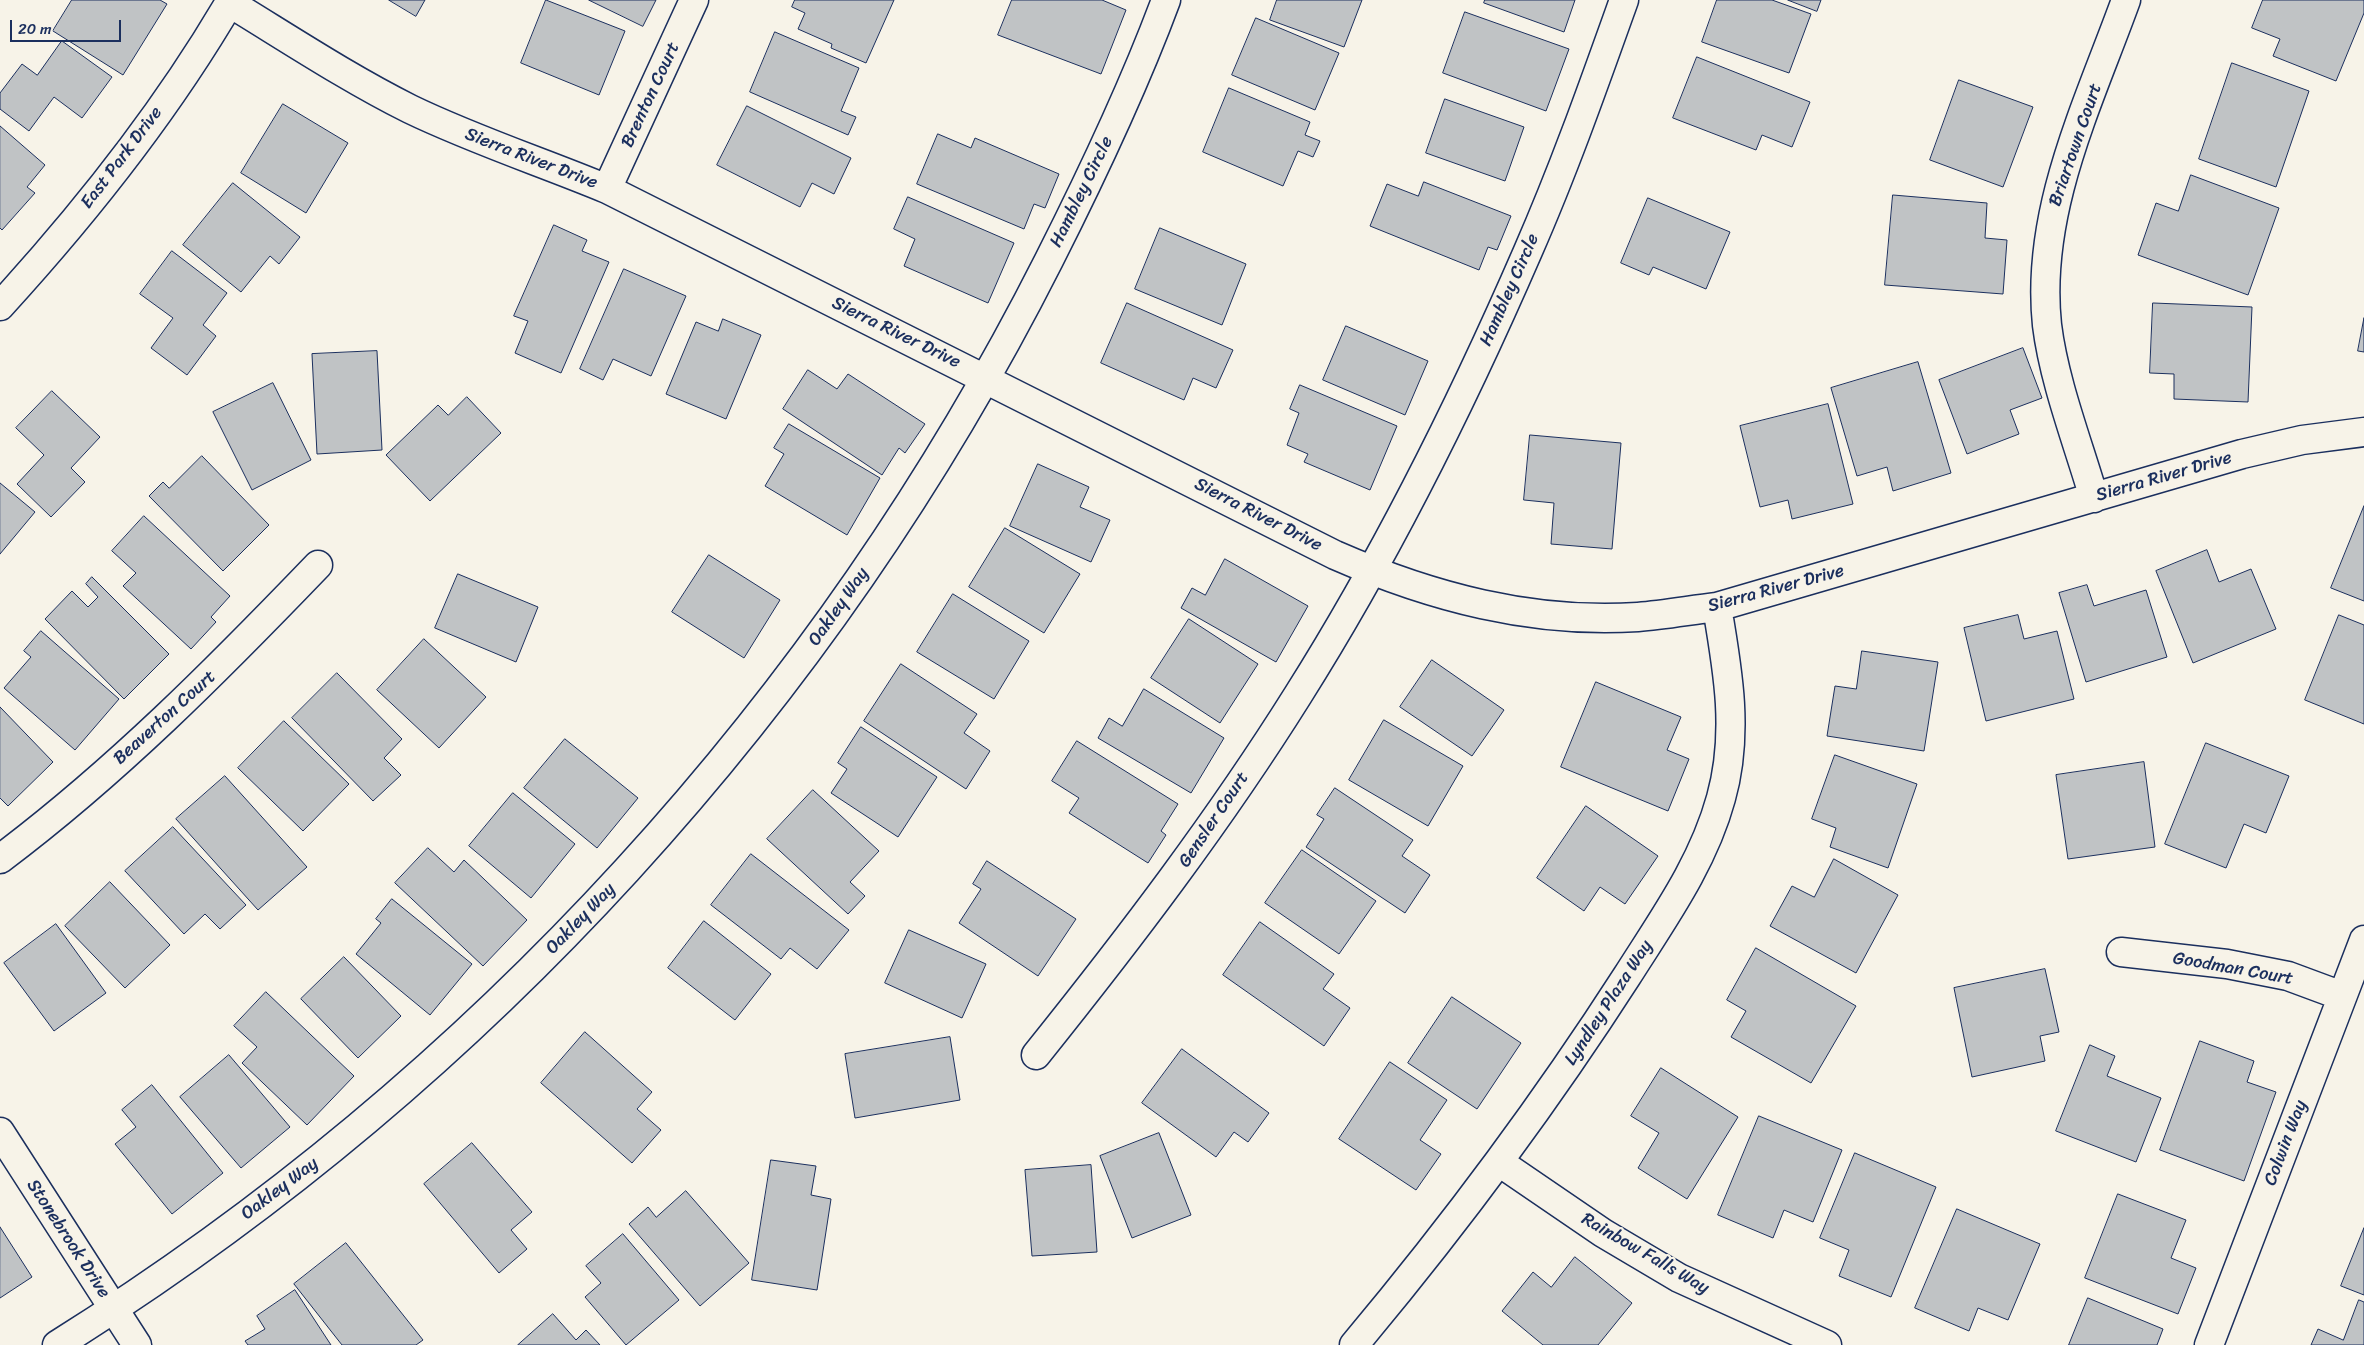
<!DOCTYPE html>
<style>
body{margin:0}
#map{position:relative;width:2364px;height:1345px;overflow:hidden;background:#f7f3e8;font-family:Sriracha,sans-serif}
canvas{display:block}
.scale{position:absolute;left:10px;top:20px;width:111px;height:22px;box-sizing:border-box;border:2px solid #1b2f5e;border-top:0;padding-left:6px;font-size:15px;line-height:18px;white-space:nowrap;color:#1b2f5e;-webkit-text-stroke:4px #f7f3e8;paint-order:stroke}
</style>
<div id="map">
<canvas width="2364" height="1345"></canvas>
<div class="scale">20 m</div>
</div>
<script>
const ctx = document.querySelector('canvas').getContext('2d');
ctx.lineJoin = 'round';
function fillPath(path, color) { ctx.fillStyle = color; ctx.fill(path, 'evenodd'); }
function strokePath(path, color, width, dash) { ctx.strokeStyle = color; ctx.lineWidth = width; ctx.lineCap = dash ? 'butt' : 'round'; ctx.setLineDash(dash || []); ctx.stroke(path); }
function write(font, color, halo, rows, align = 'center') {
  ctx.font = font + ' Sriracha,sans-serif'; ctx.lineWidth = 4.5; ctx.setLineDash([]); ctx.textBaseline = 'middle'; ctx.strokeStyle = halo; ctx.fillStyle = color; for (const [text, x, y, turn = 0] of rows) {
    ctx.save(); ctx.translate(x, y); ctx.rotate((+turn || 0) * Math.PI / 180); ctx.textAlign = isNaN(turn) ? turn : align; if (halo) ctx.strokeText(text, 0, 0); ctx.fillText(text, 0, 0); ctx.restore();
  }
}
const building = new Path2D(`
 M72 0H160L167 4 123 75 53 31Z
 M389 0H425L416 16Z
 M546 0 625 31 599 95 521 63Z
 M589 0H656L643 26Z
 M795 0H894L866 63 831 48 832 44 798 29 805 13 792 7Z
 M1012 0H1102L1126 10 1101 74 998 35Z
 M1277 0H1362L1344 47 1270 20Z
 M1485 0H1575L1564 32 1484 3Z
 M1717 0H1772L1811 14 1789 73 1702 42Z
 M1788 0H1821L1817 11Z
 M2263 0H2364V13L2336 81 2273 56 2280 39 2252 28Z
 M1465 12 1569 49 1546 111 1443 73Z
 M1256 18 1339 53 1315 110 1232 75Z
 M775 32 859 68 841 111 856 117 848 135 750 92Z
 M62 41 112 77 82 118 54 97 29 131 0 109V93L22 64 37 75Z
 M1697 57 1810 102 1792 147 1762 135 1756 150 1673 118Z
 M2232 63 2309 91 2276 187 2199 159Z
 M1959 80 2033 107 2003 187 1930 160Z
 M1229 88 1310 122 1305 135 1320 141 1313 157 1298 151 1283 186 1203 152Z
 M1445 99 1524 127 1505 181 1426 153Z
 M283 104 348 143 306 213 241 173Z
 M747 106 851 158 834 194 812 183 800 207 717 165Z
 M0 126 45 165 27 187 35 193 2 230 0 228Z
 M938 134 971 148 975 138 1059 174 1045 208 1034 204 1024 229 917 184Z
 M2191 175 2279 208 2248 295 2138 255 2156 203 2178 211Z
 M1424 182 1511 216 1497 250 1488 247 1479 270 1370 226 1387 184 1418 196Z
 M233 183 300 237 279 264 270 256 241 292 183 245Z
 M1893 195 1987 203 1985 238 2007 240 2003 294 1885 285Z
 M908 197 1014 243 988 303 904 266 915 239 894 229Z
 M1648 198 1730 232 1706 289 1653 267 1649 275 1621 263Z
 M554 225 587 240 582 251 609 262 561 373 515 353 528 321 514 316Z
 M1160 228 1246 264 1222 325 1135 289Z
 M172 251 227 293 203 325 216 336 187 375 151 348 173 318 140 294Z
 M624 269 686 296 651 376 613 359 603 380 580 369Z
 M1127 303 1233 350 1216 388 1193 378 1184 400 1101 363Z
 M2153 303 2252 307 2248 402 2174 399V374L2150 373Z
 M2364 318V352L2358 351Z
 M723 319 761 335 726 419 666 394 696 322 718 331Z
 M1346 326 1428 361 1405 415 1323 380Z
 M2023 348 2042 398 2010 410 2019 434 1967 454 1939 380Z
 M377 351 382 450 317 454 312 354Z
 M1918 362 1951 473 1893 491 1887 467 1857 476 1831 388Z
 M808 370 837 389 848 374 925 424 905 453 899 448 882 475 783 409Z
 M273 383 311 460 252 490 213 412Z
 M1300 385 1397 426 1370 490 1304 462 1308 454 1287 445 1299 413 1290 409Z
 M52 391 100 437 71 468 85 482 51 517 17 484 44 455 16 428Z
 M467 397 501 433 430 501 386 455 438 405 448 415Z
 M1828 404 1853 504 1792 519 1788 500 1760 507 1740 426Z
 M789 424 880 478 847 535 765 486 784 454 774 448Z
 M1530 435 1621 443 1612 549 1551 544 1554 503 1524 500Z
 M202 456 269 525 223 571 149 496 163 482 169 488Z
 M1038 464 1089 487 1080 507 1110 520 1091 562 1010 526Z
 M0 483 35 512 0 554Z
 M2364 506V601L2331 588Z
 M144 516 230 596 211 617 216 622 191 649 123 586 136 573 112 551Z
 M1005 528 1080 574 1044 633 969 587Z
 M2207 550 2219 582 2251 569 2276 629 2193 663 2156 571Z
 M709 555 780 600 744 658 672 612Z
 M1225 559 1308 606 1276 662 1181 608 1192 588 1205 595Z
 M458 574 538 607 516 662 435 628Z
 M92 577 169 654 124 699 45 619 72 591 88 607 98 597 86 584Z
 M2087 585 2094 606 2146 590 2167 657 2086 682 2059 593Z
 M953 594 1029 641 994 699 917 652Z
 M2018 615 2024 639 2057 631 2074 699 1986 721 1964 628Z
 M2339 615 2364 625V724L2305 700Z
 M1189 619 1258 664 1220 723 1151 678Z
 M41 631 119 699 75 750 4 688 31 657 24 651Z
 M424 639 486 697 439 748 377 690Z
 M1862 651 1938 662 1924 751 1827 736 1835 686 1856 689Z
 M1432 660 1504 710 1472 756 1400 707Z
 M901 664 977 714 964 733 990 751 966 789 864 721Z
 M337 673 402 739 384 758 401 775 373 801 292 718Z
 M1596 682 1681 717 1667 750 1689 759 1668 811 1561 767Z
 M1144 689 1224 738 1191 793 1098 738 1109 718 1122 726Z
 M0 707 53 762 8 806 0 798Z
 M1384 720 1463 766 1428 826 1349 780Z
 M284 721 349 784 303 831 238 768Z
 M861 727 937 777 898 837 831 793 847 769 838 763Z
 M565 739 638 798 597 848 524 788Z
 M1077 741 1178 804 1161 831 1166 835 1148 863 1069 813 1079 798 1052 781Z
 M2206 743 2289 776 2266 833 2244 824 2226 868 2165 844Z
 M1835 755 1917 784 1888 868 1830 847 1836 828 1812 819Z
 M2144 762 2155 847 2068 859 2056 775Z
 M225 776 307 867 258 910 176 819Z
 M1335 788 1413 840 1402 856 1430 875 1405 913 1306 847 1324 819 1317 815Z
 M813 790 879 851 850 882 865 896 848 914 767 839Z
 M513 793 575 844 531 898 469 846Z
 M1586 806 1658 856 1625 904 1600 887 1584 911 1537 878Z
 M173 827 246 905 220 929 205 914 184 934 125 871Z
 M428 848 454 872 464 860 527 920 483 966 395 883Z
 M1302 850 1376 901 1339 954 1265 903Z
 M751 854 849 930 817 969 790 948 781 959 711 905Z
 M1834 859 1898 895 1856 973 1770 926 1792 886 1814 897Z
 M987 861 1076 919 1038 976 959 923 981 889 973 884Z
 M110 882 170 945 125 988 65 926Z
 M392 899 472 964 430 1015 356 954 381 923 376 919Z
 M704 921 771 974 735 1020 668 968Z
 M1260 922 1334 974 1323 989 1350 1008 1324 1046 1223 975Z
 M56 924 106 993 54 1031 4 963Z
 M909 930 986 964 962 1018 885 983Z
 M1756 948 1856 1006 1811 1083 1731 1037 1746 1011 1727 1000Z
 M344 957 401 1016 358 1058 301 999Z
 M2045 969 2059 1032 2040 1036 2045 1061 1972 1077 1954 988Z
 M266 992 354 1076 307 1125 242 1063 257 1047 234 1026Z
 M1452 997 1521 1043 1477 1109 1408 1063Z
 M585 1032 652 1092 637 1109 661 1130 632 1163 541 1083Z
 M950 1037 960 1100 855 1118 845 1054Z
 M2200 1041 2254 1061 2247 1082 2276 1092 2244 1181 2160 1150Z
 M2090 1045 2115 1056 2107 1076 2161 1098 2136 1162 2056 1131Z
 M1182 1049 1269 1113 1248 1142 1234 1132 1216 1157 1142 1103Z
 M229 1055 290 1127 241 1168 180 1097Z
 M1390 1062 1447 1100 1420 1140 1441 1154 1416 1190 1339 1139Z
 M1661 1068 1738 1117 1687 1199 1638 1168 1659 1133 1631 1116Z
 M152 1085 223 1173 172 1214 115 1144 136 1127 122 1110Z
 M1759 1116 1842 1150 1813 1222 1784 1210 1773 1238 1718 1215Z
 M1159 1133 1191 1215 1132 1238 1100 1156Z
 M472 1143 532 1212 511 1230 527 1249 499 1273 424 1184Z
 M1855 1153 1936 1187 1891 1297 1839 1276 1849 1250 1820 1238Z
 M771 1160 816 1166 811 1195 831 1199 817 1290 752 1280Z
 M1091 1165 1097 1252 1032 1256 1025 1170Z
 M686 1191 749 1263 700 1306 629 1224 648 1207 656 1217Z
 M2118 1194 2186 1220 2171 1258 2196 1268 2178 1314 2085 1278Z
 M1957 1209 2040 1244 2008 1320 1978 1308 1969 1331 1915 1308Z
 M0 1227 32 1277 0 1298Z
 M2364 1228V1295L2341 1286Z
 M623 1234 679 1300 626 1345 585 1297 601 1283 586 1266Z
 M346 1243 423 1340 416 1345H342L294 1284Z
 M1575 1257 1632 1303 1598 1345H1543L1502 1311 1533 1272 1551 1287Z
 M295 1290 331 1345H248L245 1341 265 1329 257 1316Z
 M2088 1298 2163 1329 2157 1345H2069Z
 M2359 1300 2364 1302V1345H2311L2318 1329 2343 1340Z
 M553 1314 576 1340 586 1330 600 1345H518Z`);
const minor = new Path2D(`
 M230 3C289 39 348 78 410 109 474 140 542 162 607 189L1335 555C1431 597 1532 624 1638 617 1664 615 1691 610 1717 607L2242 454 2302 440 2364 432
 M607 189 694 0
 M0 306C86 212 167 110 231 0
 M2094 498C2078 443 2054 382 2047 325 2035 211 2088 105 2126 0
 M0 859C116 772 218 669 318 565
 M2121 952 2227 964 2288 976 2342 996
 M1036 1055C1129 939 1219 821 1298 695 1387 554 1462 403 1528 251 1564 169 1594 84 1624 0
 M1499 1162 1603 1233 1679 1278 1827 1345
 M57 1345C478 1082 825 703 1049 260 1092 175 1133 89 1166 0
 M1354 1345C1452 1228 1544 1105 1627 976 1663 919 1703 864 1721 798 1739 734 1728 671 1717 607
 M2209 1345 2364 940`);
const tertiary = new Path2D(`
 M0 1132 137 1345`);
const streetNames = [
 ["Brenton Court",651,95,-65],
 ["Briartown Court",2076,145,-71],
 ["East Park Drive",122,158,-53],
 ["Sierra River Drive",531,159,21],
 ["Hambley Circle",1082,192,-64],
 ["Hambley Circle",1510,290,-66],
 ["Sierra River Drive",896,333,26],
 ["Sierra River Drive",2164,477,-16],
 ["Sierra River Drive",1258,515,27],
 ["Sierra River Drive",1776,589,-15],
 ["Oakley Way",839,607,-55],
 ["Beaverton Court",165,718,-42],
 ["Gensler Court",1214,820,-56],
 ["Oakley Way",581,919,-46],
 ["Goodman Court",2233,969,10],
 ["Lyndley Plaza Way",1609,1003,-57],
 ["Colwin Way",2286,1143,-69],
 ["Oakley Way",280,1189,-37],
 ["Stonebrook Drive",68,1239,57],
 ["Rainbow Falls Way",1645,1254,30]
];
fillPath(building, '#c0c3c5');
strokePath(building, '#1b2f5e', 1);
strokePath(minor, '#1b2f5e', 31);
strokePath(tertiary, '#1b2f5e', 31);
strokePath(minor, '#f7f3e8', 28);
strokePath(tertiary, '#f7f3e8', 28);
write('18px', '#1b2f5e', '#f7f3e8', streetNames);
</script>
